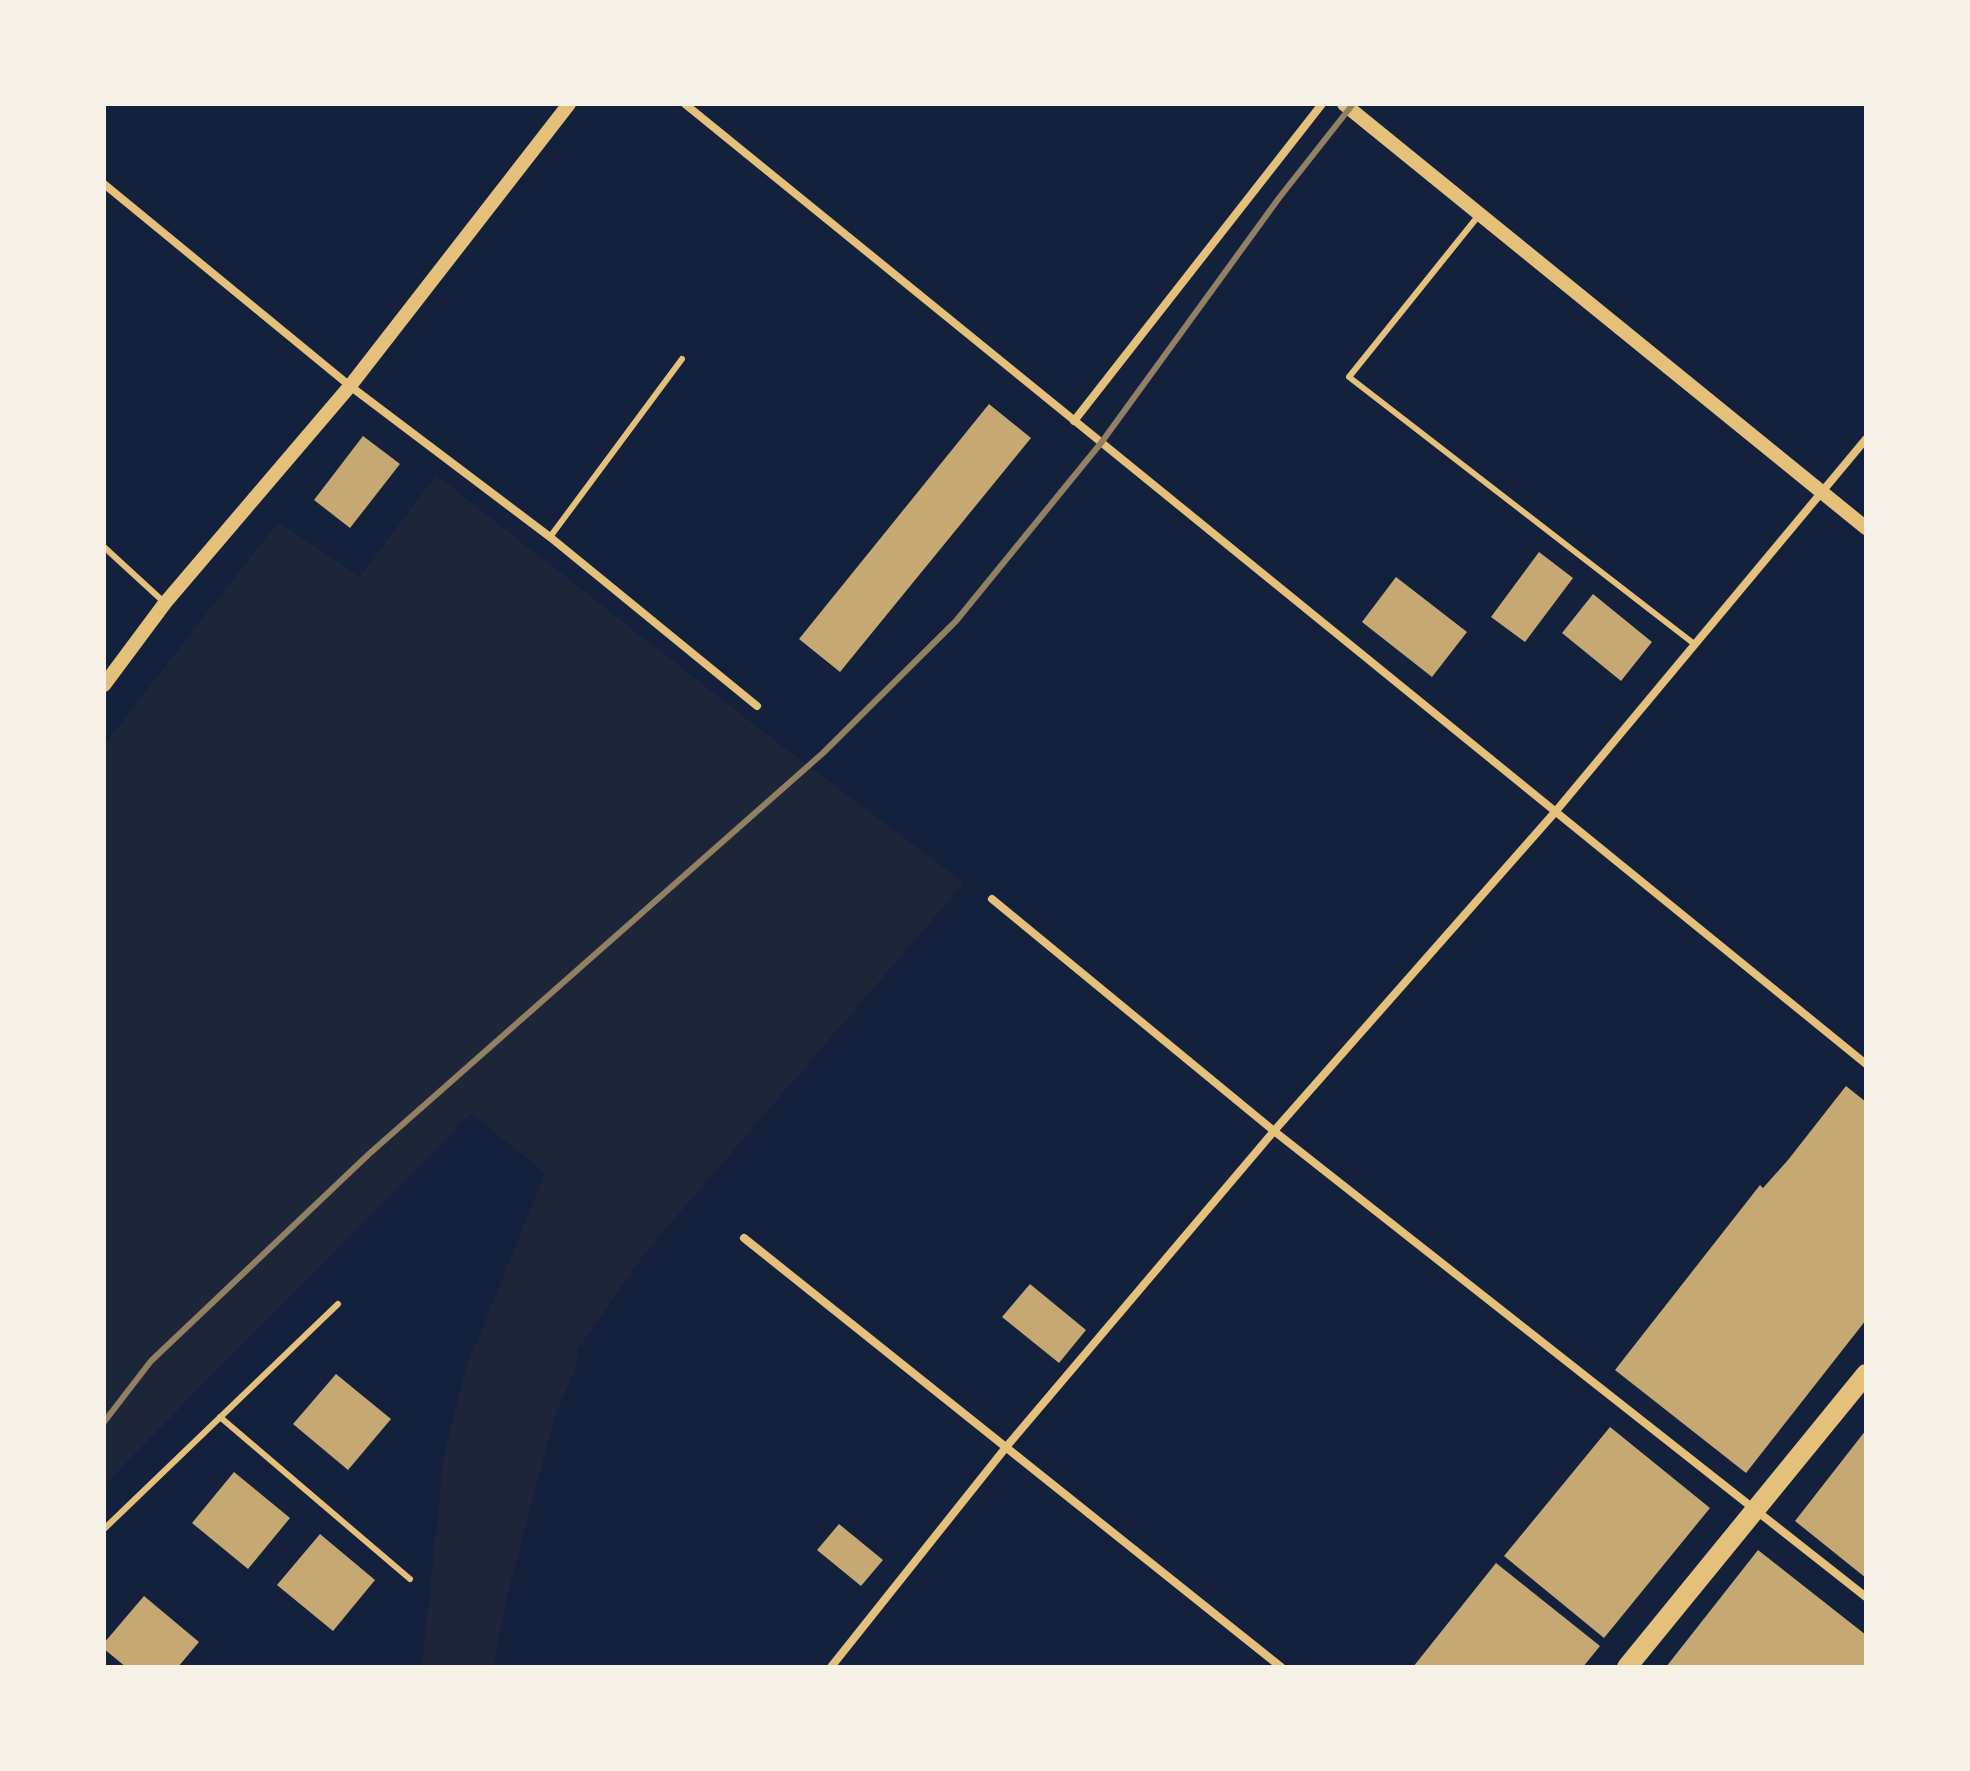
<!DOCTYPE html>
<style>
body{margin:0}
#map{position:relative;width:1970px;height:1771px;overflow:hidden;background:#14213d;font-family:"Libre Baskerville",serif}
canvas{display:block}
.frame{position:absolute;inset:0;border:106px solid #f6f1e7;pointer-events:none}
</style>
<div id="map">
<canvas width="1970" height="1771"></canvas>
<div class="frame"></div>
</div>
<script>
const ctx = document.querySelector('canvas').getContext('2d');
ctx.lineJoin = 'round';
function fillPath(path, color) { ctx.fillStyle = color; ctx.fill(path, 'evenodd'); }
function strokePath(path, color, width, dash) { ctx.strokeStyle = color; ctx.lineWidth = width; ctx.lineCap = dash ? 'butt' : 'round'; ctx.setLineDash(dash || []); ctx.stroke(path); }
const green = new Path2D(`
 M436 475 748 720 964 883 645 1253 578 1349 575 1371 555 1415 506 1600 493 1667H422L444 1455 466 1368 545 1173 471 1113 104 1485V745L278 522 360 577Z`);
const building = new Path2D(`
 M989 404 1031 438 840 672 799 639Z
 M363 436 400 464 350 528 314 500Z
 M1539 552 1573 578 1525 642 1491 617Z
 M1396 577 1467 632 1432 677 1362 622Z
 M1593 594 1652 642 1621 681 1562 633Z
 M1846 1086 1866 1102V1320L1746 1473 1615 1370 1760 1185 1763 1188 1788 1160Z
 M1030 1284 1086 1330 1059 1363 1002 1317Z
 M336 1374 391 1419 348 1470 293 1424Z
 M1610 1427 1710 1508 1604 1638 1504 1556Z
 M1866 1430V1578L1795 1521Z
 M234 1472 290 1518 248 1569 192 1523Z
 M839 1524 883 1560 861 1586 817 1550Z
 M320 1534 375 1580 333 1631 277 1585Z
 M1758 1550 1866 1635V1667H1666Z
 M1496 1563 1600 1646 1583 1667H1413Z
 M144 1596 199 1642 178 1667H126L104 1649V1643Z`);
const service = new Path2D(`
 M1479 215 1349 377 1693 643
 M550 537 682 359
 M104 547 165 603
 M220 1417 410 1579
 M104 1529 338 1304`);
const minor = new Path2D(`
 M685 104 1866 1064
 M104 184 350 386 550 537 757 706
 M1074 421 1322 104
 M992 899 1274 1131 1866 1597
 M744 1238 1281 1667
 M831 1667 1007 1446 1274 1131 1556 811 1866 439`);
const tertiary = new Path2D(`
 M1344 104 1866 528
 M104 685 165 603 350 386 569 104`);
const primary = new Path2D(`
 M1627 1667 1866 1374`);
const rail = new Path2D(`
 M104 1422 151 1361 369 1154 823 753 956 621 1101 443 1279 198 1353 104`);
fillPath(green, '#1d2539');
fillPath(building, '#c6a872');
strokePath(service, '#e5c07b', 6);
strokePath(minor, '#e5c07b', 8);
strokePath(tertiary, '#e5c07b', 14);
strokePath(primary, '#e5c07b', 20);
strokePath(rail, '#918062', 6);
</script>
